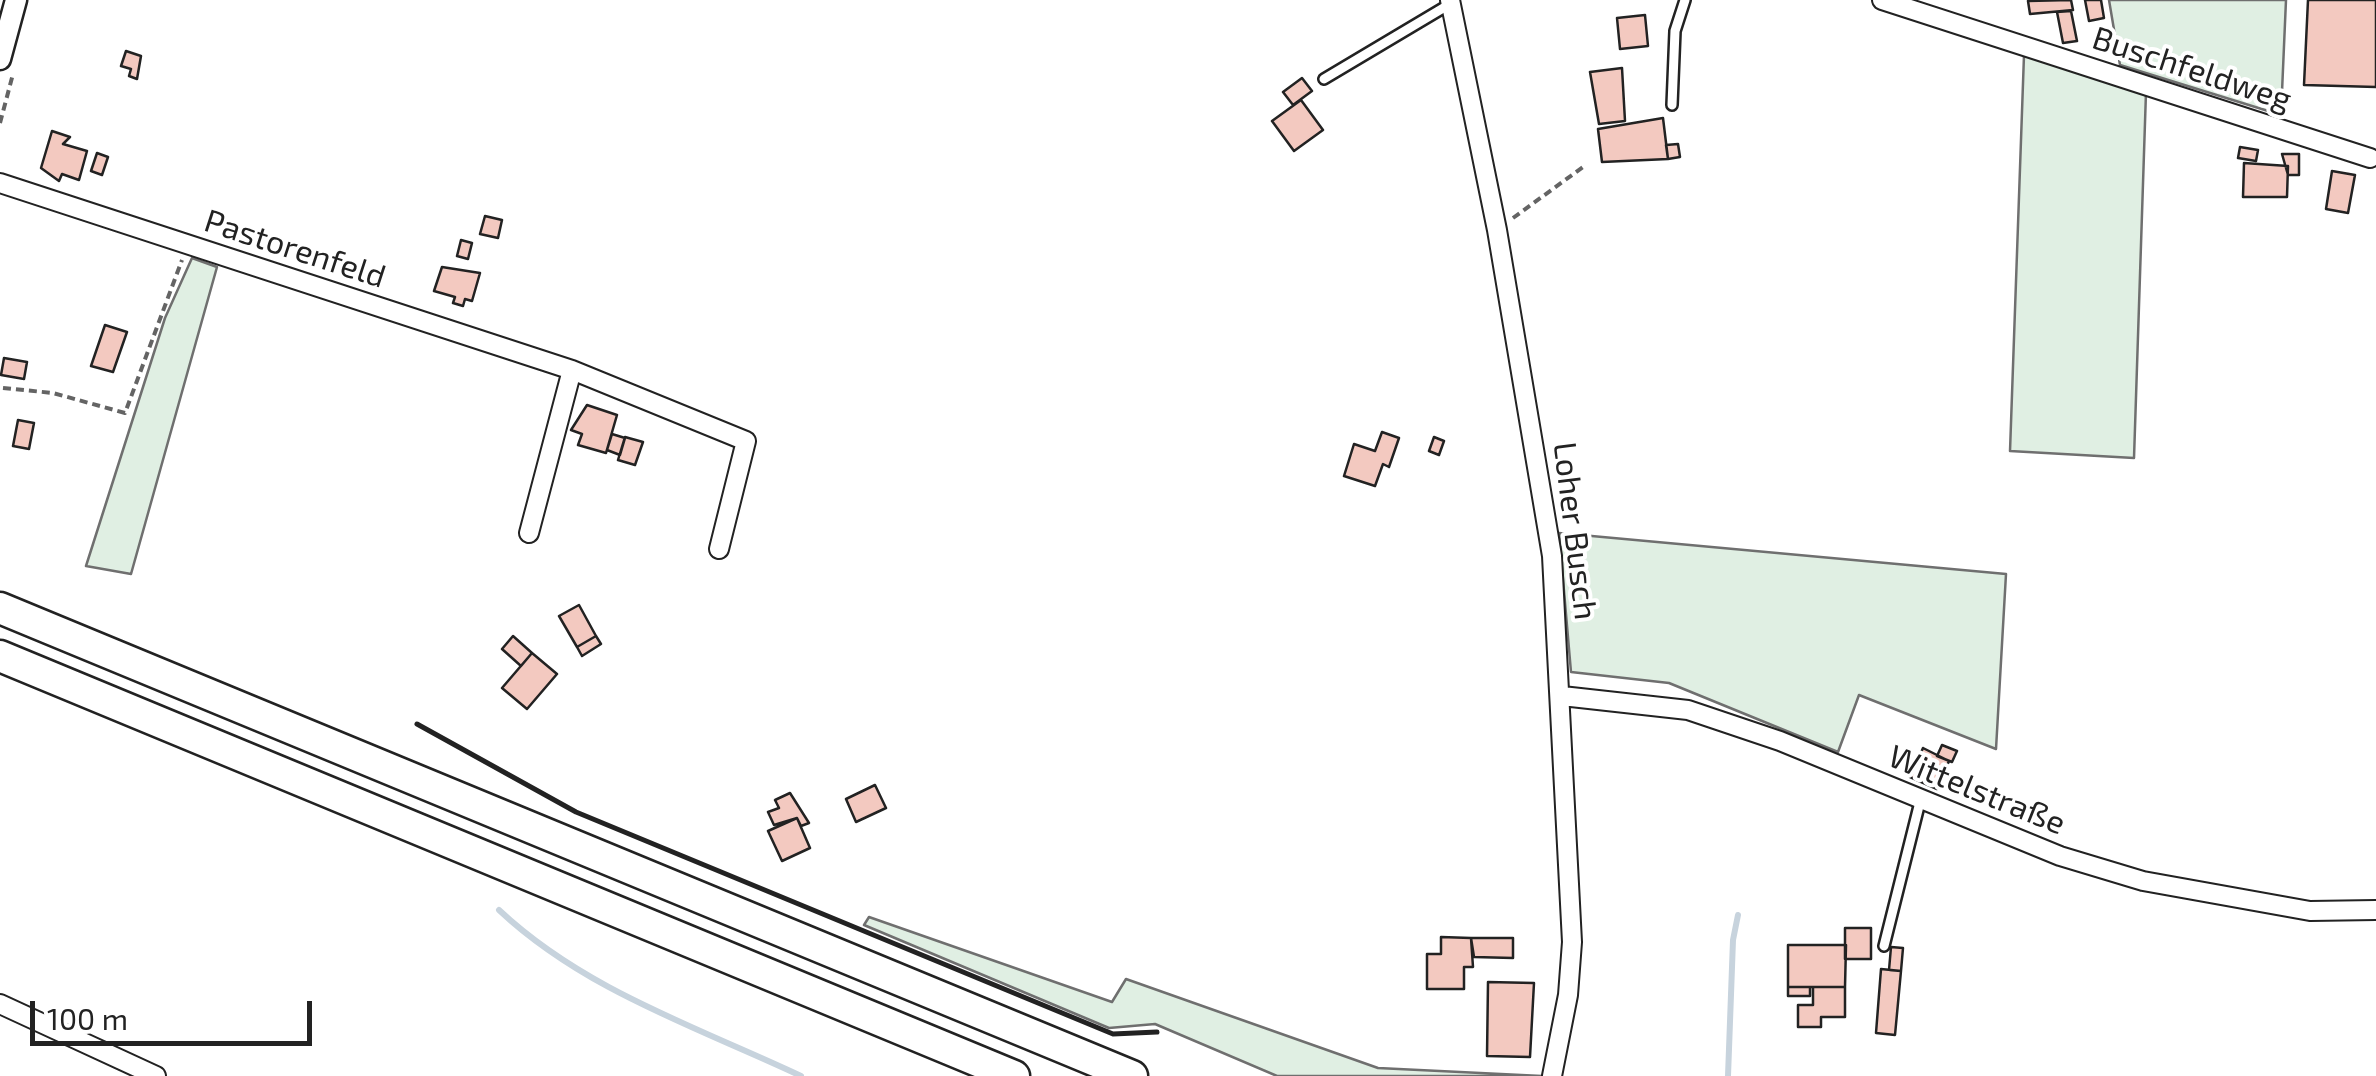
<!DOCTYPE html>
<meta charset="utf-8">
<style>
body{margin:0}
#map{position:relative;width:2376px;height:1076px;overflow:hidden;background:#fff;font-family:"Exo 2",sans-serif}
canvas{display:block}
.scale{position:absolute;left:30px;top:1001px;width:282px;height:45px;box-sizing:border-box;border:5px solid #222;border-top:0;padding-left:12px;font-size:30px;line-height:35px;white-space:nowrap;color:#222;-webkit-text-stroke:8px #fff;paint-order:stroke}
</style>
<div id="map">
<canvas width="2376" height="1076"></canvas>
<div class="scale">100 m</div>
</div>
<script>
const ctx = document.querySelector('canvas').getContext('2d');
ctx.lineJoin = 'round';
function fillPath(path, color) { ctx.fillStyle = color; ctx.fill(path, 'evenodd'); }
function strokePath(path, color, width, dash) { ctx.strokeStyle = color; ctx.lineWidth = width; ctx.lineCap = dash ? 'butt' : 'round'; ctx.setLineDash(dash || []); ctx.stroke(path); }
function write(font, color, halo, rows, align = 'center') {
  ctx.font = font + ' "Exo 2",sans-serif'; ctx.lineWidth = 8; ctx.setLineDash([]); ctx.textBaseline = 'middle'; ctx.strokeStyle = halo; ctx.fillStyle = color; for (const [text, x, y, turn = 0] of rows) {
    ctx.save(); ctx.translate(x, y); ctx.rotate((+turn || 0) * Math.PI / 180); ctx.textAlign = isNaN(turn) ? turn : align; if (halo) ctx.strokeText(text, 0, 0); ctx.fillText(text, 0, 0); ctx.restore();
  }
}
const green = new Path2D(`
 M2109 0H2286L2281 115 2120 65Z
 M2024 55 2146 92 2134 458 2010 451Z
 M192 258 217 267 131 574 86 566 165 318Z
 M1559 533 2006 574 1996 749 1859 695 1838 752 1669 683 1571 672Z
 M869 917 1112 1002 1126 979 1378 1068 1542 1076H1277L1155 1024 1109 1028 864 925Z`);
const stream = new Path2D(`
 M499 910C584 990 697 1027 801 1076
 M1728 1076 1733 940 1738 915`);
const building = new Path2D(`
 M2071 0 2073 10 2030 14 2028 1Z
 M2085 0H2101L2104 18 2089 21Z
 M2308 0H2376V87L2304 85Z
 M2071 11 2077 41 2063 43 2057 12Z
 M1645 15 1648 46 1620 49 1617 18Z
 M126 51 141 56 137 79 129 76 131 69 121 66Z
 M1622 68 1625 121 1599 124 1590 72Z
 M1302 78 1312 91 1293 105 1283 92Z
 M1301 100 1323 130 1294 151 1272 121Z
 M1663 118 1668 159 1602 162 1598 129Z
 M52 131 70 137 63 144 87 151 79 180 62 174 59 181 41 168Z
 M1678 144 1680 157 1668 159 1666 145Z
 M2240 147 2258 150 2256 161 2238 158Z
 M97 153 108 157 102 175 91 171Z
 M2282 154H2299V175H2288Z
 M2244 163 2288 166 2287 197H2243Z
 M2332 171 2355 175 2348 213 2326 209Z
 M485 216 502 220 498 238 480 234Z
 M461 240 472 243 468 259 457 256Z
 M442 267 480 273 472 301 465 299 463 306 453 303 455 297 434 291Z
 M105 325 127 332 113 372 91 366Z
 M4 358 27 362 24 379 1 375Z
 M587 405 617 415 606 453 578 445 582 434 571 430Z
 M18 420 34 423 29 449 13 446Z
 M1382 432 1399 438 1389 467 1383 464 1375 486 1344 476 1354 444 1375 451Z
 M612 434 625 438 620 455 607 450Z
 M625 437 643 442 635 465 618 460Z
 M1434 437 1444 441 1439 455 1429 451Z
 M579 605 596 636 577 647 559 616Z
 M513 636 532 653 521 666 502 649Z
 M596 636 601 644 582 656 577 647Z
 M532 653 557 674 527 709 502 688Z
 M1942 745 1957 751 1952 762 1937 756Z
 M1923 748 1949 761 1937 789 1910 777Z
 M875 785 886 808 856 822 846 799Z
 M790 793 809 823 801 826 797 818 774 825 768 812 779 808 775 800Z
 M797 818 810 848 782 861 768 831Z
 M1845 928H1871V959H1845Z
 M1441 937 1471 938 1473 967H1464V989H1427V954H1441Z
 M1471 938H1513V958L1474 957Z
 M1788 945H1846L1845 987H1788Z
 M1891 947 1903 948 1901 971 1889 970Z
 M1881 969 1901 971 1895 1035 1876 1033Z
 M1488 982 1534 983 1530 1057 1487 1056Z
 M1788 987H1810V996H1788Z
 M1813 987H1845V1017H1821V1027H1798V1005H1813Z`);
const path = new Path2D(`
 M0 123 13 74
 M1513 218 1583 167
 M3 388 53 393 125 413 182 260`);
const service = new Path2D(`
 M1324 79 1450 4
 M1672 105 1675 31 1685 0
 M1884 946 1920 802`);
const minor = new Path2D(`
 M1450 0 1497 230 1552 556 1572 942 1568 995 1552 1076
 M1882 0 2370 158
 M0 183 572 370 746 441 719 549
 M529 533 572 370
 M1562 696 1688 710 1780 741 2060 856 2143 881 2310 911 2376 910
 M0 1004 156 1076`);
const tertiary = new Path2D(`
 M0 59 16 0`);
const motorway = new Path2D(`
 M0 608 1132 1076
 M0 656 1014 1076`);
const wall = new Path2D(`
 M417 724 576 812 1113 1034 1157 1032`);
const streetNames = [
 ["Buschfeldweg",2192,69,18],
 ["Pastorenfeld",295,249,18],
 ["Loher Busch",1575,531,83],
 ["Wittelstraße",1977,790,22]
];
fillPath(green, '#e0efe3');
strokePath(green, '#6f6f6f', 2.5);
strokePath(stream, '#c7d3dd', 6);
fillPath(building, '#f3c9c0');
strokePath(building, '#222', 2.5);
strokePath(service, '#222', 14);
strokePath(minor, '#222', 22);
strokePath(tertiary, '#222', 25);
strokePath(motorway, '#222', 35);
strokePath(path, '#646464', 4, [8, 5]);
strokePath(service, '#fff', 9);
strokePath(minor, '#fff', 18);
strokePath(tertiary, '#fff', 20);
strokePath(motorway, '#fff', 30);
strokePath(wall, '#222', 5);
write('32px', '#222', '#fff', streetNames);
</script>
